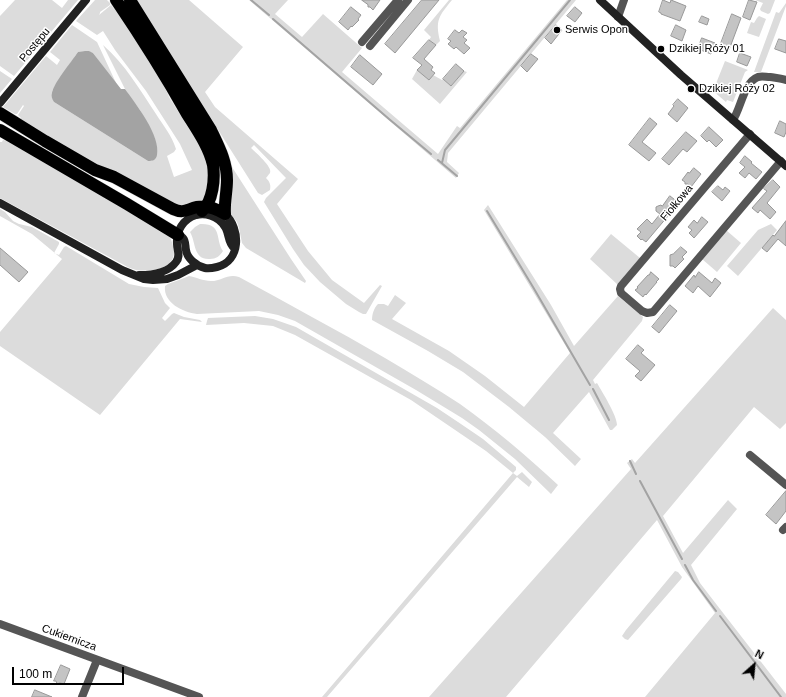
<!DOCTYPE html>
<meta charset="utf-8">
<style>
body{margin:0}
#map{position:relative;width:786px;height:697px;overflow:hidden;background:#fff;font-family:Helvetica,sans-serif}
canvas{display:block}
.north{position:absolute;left:734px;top:645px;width:40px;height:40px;-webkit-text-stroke:3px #fff;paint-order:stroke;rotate:27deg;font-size:11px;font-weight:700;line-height:16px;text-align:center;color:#000}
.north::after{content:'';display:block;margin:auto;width:14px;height:18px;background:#000;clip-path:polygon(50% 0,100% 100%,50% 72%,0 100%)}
.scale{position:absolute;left:12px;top:667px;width:112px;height:18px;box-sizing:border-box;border:2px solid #000;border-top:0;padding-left:5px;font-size:12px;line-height:14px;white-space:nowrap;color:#000;-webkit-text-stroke:3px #fff;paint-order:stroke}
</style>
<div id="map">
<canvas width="786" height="697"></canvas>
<div class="north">N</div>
<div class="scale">100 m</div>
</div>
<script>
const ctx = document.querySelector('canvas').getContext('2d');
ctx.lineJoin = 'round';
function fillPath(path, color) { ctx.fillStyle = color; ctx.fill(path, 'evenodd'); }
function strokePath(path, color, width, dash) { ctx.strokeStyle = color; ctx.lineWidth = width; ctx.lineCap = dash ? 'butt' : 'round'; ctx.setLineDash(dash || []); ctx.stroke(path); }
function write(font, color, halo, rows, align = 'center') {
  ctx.font = font + ' Helvetica,sans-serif'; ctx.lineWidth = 3; ctx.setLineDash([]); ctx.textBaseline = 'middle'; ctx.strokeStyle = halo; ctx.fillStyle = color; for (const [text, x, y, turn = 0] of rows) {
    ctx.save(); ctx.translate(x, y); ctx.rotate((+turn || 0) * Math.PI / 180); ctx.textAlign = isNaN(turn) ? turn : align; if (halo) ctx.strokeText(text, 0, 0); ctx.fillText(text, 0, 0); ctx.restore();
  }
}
const green = new Path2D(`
 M15 0H52L62 8 68 0H78L14 76 0 66V16Z
 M95 0H107L110 3V5L100 12V13L99 15 111 5 114 9 116 7 160 75 169 97 200 146 207 160 208 171V182L205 196 202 200 193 205 181 207 163 200 84 157 21 120V118L18 115 24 106 23 105 17 114H15L3 107 46 56 57 65 60 60 50 52 72 25 97 42 117 85 93 53 88 51 78 52 56 84 52 91 54 102 148 161H152L155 139 140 110 125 89 103 45C125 64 140 90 156 114 163 125 172 136 176 149L174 152 167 156 174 177 192 170 180 144 146 91 115 50 103 31 97 35 76 21Z
 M136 0H189L243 47 205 92 215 107 298 179 277 204 308 251 332 280 364 303 380 285 382 286 366 314H363L359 312 346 304 320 282 304 265 293 249 264 202 266 198 286 178 254 145 251 148C255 152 273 167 270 173 270 173 266 178 266 178 270 182 271 185 270 190L262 195 258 193Z
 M249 0H288L275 14 302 37 323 14 362 48 342 72 438 154 457 126 460 128 567 0H576L448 153 447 162 459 173 456 178Z
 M449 0H452C439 16 435 20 440 41L436 45 429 40 431 37 424 30Z
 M755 0H775L770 13 768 14 761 11 760 9 763 3Z
 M786 3V6L761 72H754L776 12 779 13Z
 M759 16 766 19 759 37 747 33 751 22 754 23 757 18Z
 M725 61 748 70 745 72 733 102 727 100 726 102 713 91Z
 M417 70 429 80 433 75 442 80 443 79 451 86 464 71 467 72 440 104 412 79Z
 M0 71 12 79 0 93Z
 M3 140 14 143 168 234C172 240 173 245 174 252 174 270 149 272 136 270 132 269 127 267 124 265L0 198V142H2Z
 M232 167 291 259 306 281 305 283 246 248 242 243 239 228 237 222 229 212 230 168Z
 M488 205 551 305 574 346 618 296 643 317 642 321 593 380 595 384 597 383C602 392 617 415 617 425L612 430H610L589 392 553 433 581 459 575 466 545 437 509 407 463 372 428 351 372 320C372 314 374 308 378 304H384L388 306 395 295 406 303 392 319 449 351 485 376 524 407 570 353 484 210Z
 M0 209 5 212 13 221 19 224 32 227 59 242V244L54 253 59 255 64 247 66 246 129 284 144 287 158 288 165 303 170 308 162 318 165 321 172 314 174 313 184 317 200 320 202 322 180 319 100 415 0 346V332L62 259 32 234 0 216Z
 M200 224C223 223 215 240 223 251 220 256 216 259 210 259 193 260 196 242 190 232L195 227Z
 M771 224 777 230 738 276 727 266 758 230Z
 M726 230 741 243 717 272 702 259Z
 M611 234 640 258 618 285 590 259Z
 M189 276C196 277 203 281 211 281 222 281 228 273 239 277 288 304 337 330 385 358 410 373 436 388 460 404 495 429 527 456 558 485L551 494 515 459 479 430 462 418 416 390 295 321 278 315 259 311 197 314C183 312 163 303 165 286L168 284 179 280Z
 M773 308 786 320V423L780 429 754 407 663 516 683 553 728 500 737 509 691 565 700 583 720 609 786 694V697H645L715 613 682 567 657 520 506 697H429L631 469 627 463 632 459 635 463Z
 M255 316 273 319 296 327 437 408 458 422 483 439 516 467V470L513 473 517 476 522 472 532 482 529 487 517 477 327 697H322L513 473 486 451 411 400 295 335 273 326 244 323 206 325 207 321 208 318Z
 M675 571 678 572 682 577 681 579 628 640 625 639 622 636 626 630Z`);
const water = new Path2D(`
 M85 51H89L93 53 121 89H125C136 104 161 136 157 155 156 160 153 161 148 161L54 102C52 99 51 96 52 93 53 84 72 61 78 52Z`);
const stream = new Path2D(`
 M251 0 269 15
 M273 19 389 119 431 154
 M438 160 457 176
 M442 163 445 150 570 0
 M487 211 533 287 590 385
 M593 389 609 420
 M630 461 636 474
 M640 481 682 559
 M685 565 693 580 716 611
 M720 616 781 697`);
const building = new Path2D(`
 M362 0H380L373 10 370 7H368V5Z
 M422 0H439L395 53 385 44Z
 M663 0 670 3 671 0 686 6 680 21 661 14V13L659 12Z
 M749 0 757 2 750 20 743 17Z
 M351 7 361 15 358 19 359 20 352 27 351 26 348 30 339 22Z
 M575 7 582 13 575 22 567 16Z
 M732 14 741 18 729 50 720 46Z
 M702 16 709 19 707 25 699 22Z
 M556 25 562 30 551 44 545 38Z
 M676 25 686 30 682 41 671 36Z
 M455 30 459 33 462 30 467 33 463 37 467 40 464 43 470 48 464 54 456 47 454 49 448 44 451 41 448 39Z
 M702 38 715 43 711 54 698 49Z
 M779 39 786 41V53L775 49Z
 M429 40 436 45 424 59 433 67 431 70 435 73 429 80 417 70 422 65 413 58Z
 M740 53 751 57 747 66 737 62Z
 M531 54 538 59 527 72 521 66Z
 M360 55 382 74 373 85 351 67Z
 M456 64 464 71 451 86 443 79Z
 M678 99 688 108 677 122 668 114 674 106 673 105Z
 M650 118 657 124 642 142 656 153 649 161 629 145Z
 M780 121 786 124V132L784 137 775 133Z
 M709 127 723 140 716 147 709 140 707 142 701 136Z
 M686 132 697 141 687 152 683 149 669 165 662 159Z
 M745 156 752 162 751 163 762 172 756 179 749 173 745 178 739 173 745 167 740 163Z
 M694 168 701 174 691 187 688 184H685V182L682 180 688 172 689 173Z
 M773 180 780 187 767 203 776 212 770 219 760 210 758 213 752 208 767 191 764 189Z
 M718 186 723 190 725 187 730 191 722 201 712 192Z
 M670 196 679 203 646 242 642 239 641 240 637 236 641 232 637 229 647 219 652 224 660 214 656 211V207L658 206 661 205 662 206Z
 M702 217 708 222 694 238 689 233 692 230 688 227 694 220 697 223Z
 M786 221V246L778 239 767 252 762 248 773 235 774 236Z
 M681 247 687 252 682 257 684 259 675 268 673 266H670V255L673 254Z
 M0 248 28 272 19 282 0 265Z
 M651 272 659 279 656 282H657L646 295 645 294 643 297 635 290 638 288 637 287 648 275H649Z
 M699 272 712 283 715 278 721 283 710 297 698 286 693 293 685 286 694 275 695 277Z
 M670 305 677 311 659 333 652 327Z
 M638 345 644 350 641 353 655 365 641 381 635 376 640 371 626 359Z
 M786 491V511L776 524 766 515Z
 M61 665 70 669 64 684 60 683 57 684 56 681H54Z
 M35 690 52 697H32Z`);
const street = new Path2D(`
 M618 17 624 0
 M362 42 398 0
 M370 46 408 0
 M733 120C741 108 744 82 758 77 762 76 766 77 770 77 776 78 781 78 786 80
 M750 134 621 286 620 289 621 293 642 311 647 313 653 312 781 161
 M750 455 786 485
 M783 530 786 527
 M0 624 199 697
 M82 697 97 660`);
const secondary = new Path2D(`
 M600 0 681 75 786 166
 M0 103 86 0
 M0 203 122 270 144 279 153 280 167 279 178 275 197 265
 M178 235C179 235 182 237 183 238 186 241 185 246 186 250 187 258 196 266 205 268 209 269 213 268 217 267 241 261 241 229 225 214
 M139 275C152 275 168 273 176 262 181 256 177 251 177 244 176 231 183 219 196 215 204 213 212 215 219 220 232 230 225 241 235 249`);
const highway = new Path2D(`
 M116 0C141 37 165 75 187 114 197 130 209 147 213 165 215 179 213 201 202 211
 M130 0 211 130C219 147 227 162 227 180 227 192 224 203 225 214
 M0 113 45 141 95 170 114 177 173 209C184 214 187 209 197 207 207 205 217 209 225 214
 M0 130 127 204 178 235`);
const markers = [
 [557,30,4,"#000"],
 [661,49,4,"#000"],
 [691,89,4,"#000"]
];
const poiNames = [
 ["Serwis Opon",565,30],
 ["Dzikiej Róży 01",669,49],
 ["Dzikiej Róży 02",699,89]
];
const streetNames = [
 ["Postępu",35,45,-50],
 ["Fiołkowa",677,203,-50],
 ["Cukiernicza",69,638,20]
];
fillPath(green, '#dcdcdc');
fillPath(water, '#a3a3a3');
strokePath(stream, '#a3a3a3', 2);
fillPath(building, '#c4c4c4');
strokePath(building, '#999', 1);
strokePath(highway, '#dbdbdb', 13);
strokePath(street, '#555', 8);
strokePath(secondary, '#222', 8);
strokePath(highway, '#000', 12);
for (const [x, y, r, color] of markers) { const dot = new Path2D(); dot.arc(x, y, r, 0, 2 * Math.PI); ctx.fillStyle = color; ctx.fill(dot); strokePath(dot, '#fff', 1.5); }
write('11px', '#000', '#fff', poiNames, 'left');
write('11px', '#000', '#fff', streetNames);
</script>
